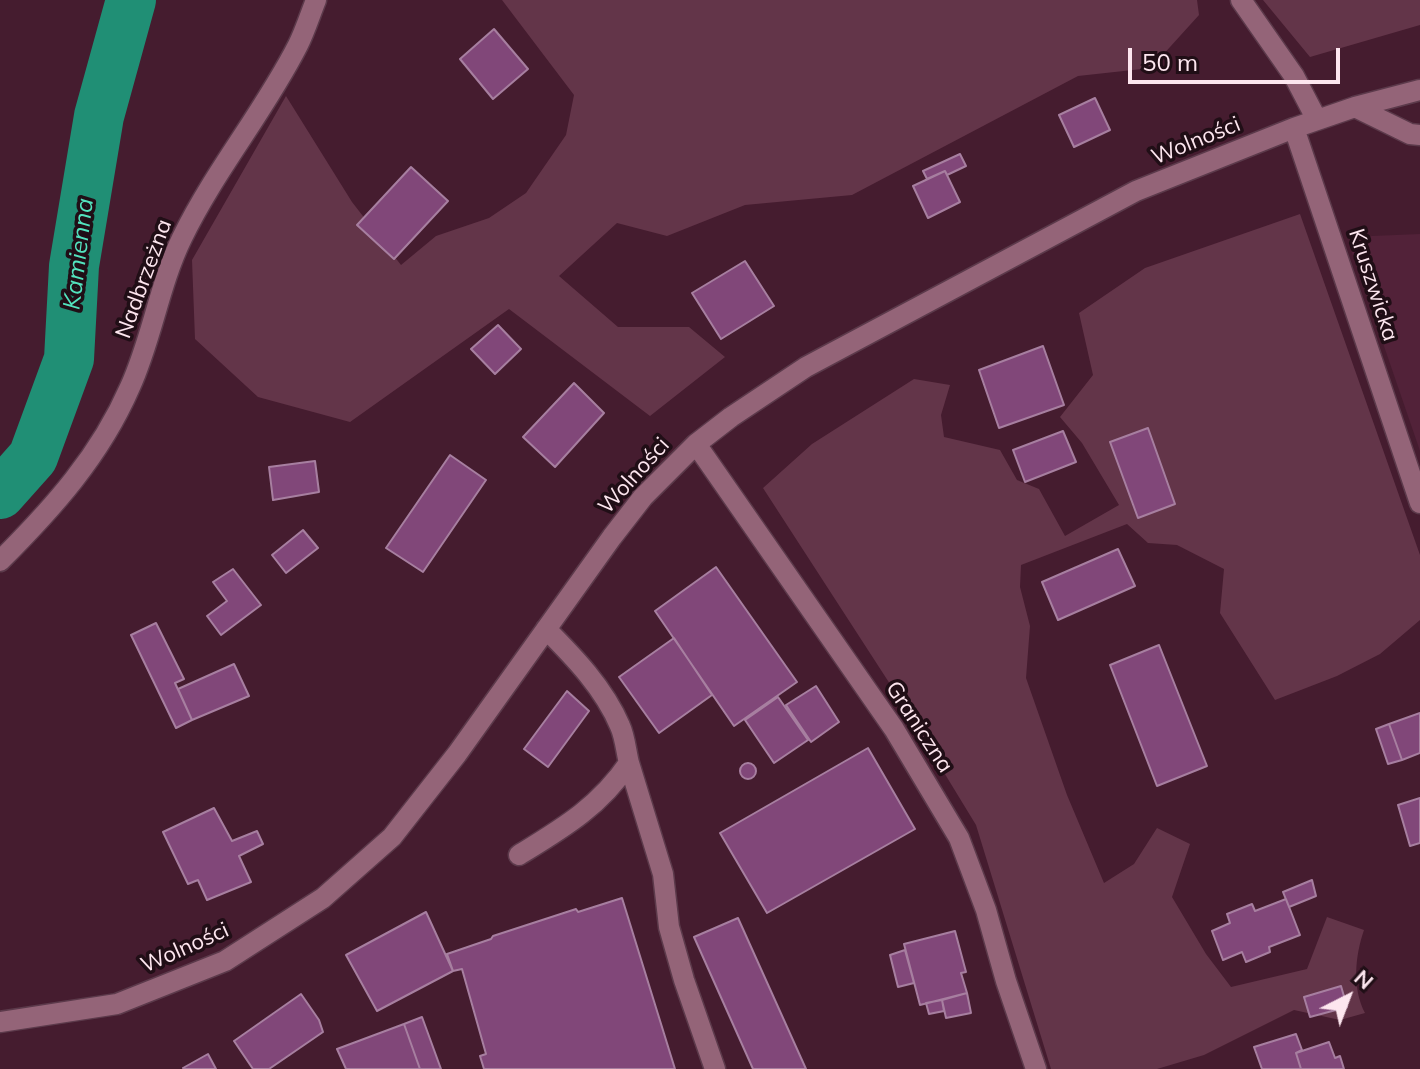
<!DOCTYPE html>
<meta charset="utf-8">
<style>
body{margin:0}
#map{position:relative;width:1420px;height:1069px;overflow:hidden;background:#451c2f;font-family:Mulish,sans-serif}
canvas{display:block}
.north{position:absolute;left:1308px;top:957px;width:80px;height:80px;-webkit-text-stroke:6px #200e16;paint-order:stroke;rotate:42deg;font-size:22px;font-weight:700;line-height:32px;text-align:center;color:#fde6ef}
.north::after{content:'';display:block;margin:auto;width:28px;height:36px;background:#fde6ef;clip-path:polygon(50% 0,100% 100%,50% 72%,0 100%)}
.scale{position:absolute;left:1128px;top:48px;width:212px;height:36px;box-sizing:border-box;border:4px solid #fde6ef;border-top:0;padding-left:10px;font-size:24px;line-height:28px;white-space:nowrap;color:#fde6ef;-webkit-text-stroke:6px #200e16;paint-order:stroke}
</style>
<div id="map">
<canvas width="1420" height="1069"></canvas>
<div class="north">N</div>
<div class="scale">50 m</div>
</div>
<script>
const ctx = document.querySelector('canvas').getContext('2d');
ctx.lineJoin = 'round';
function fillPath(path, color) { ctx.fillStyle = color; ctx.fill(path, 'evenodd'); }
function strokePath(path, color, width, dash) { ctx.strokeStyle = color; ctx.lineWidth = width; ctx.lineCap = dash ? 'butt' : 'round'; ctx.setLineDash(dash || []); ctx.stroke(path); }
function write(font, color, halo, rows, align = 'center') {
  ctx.font = font + ' Mulish,sans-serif'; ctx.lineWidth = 7; ctx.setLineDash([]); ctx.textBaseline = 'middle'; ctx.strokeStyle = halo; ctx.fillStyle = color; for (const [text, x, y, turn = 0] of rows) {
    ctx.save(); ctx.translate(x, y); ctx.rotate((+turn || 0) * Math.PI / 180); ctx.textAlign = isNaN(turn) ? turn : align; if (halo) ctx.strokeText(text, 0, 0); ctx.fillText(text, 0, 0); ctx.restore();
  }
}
const built = new Path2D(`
 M1420 234V451L1351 250V239L1372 236Z`);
const green = new Path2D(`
 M502 0H1197L1199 15 1151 68 1078 76 852 195 745 205 667 236 617 223 559 276 618 327H689L725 357 650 416 509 309 350 422 258 397 195 339 192 260 286 96 352 202 401 265 436 236 489 218 526 193 566 135 574 95Z
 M1263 0H1420V25L1310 57Z
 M1300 214 1420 555V620L1380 654 1337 676 1275 700 1220 613 1224 569 1177 545 1148 543 1127 524 1021 565 1020 587 1030 626 1026 678 1067 795 1104 883 1134 864 1157 828 1190 844 1172 897 1206 954 1231 987 1307 969 1327 917 1364 930C1355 956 1352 988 1365 1013L1340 1020 1294 1010 1204 1055 1157 1069H1051L976 825 890 684 763 488 812 444 914 379 950 385 941 415 944 437 1000 450 1017 480 1039 489 1065 536 1119 505 1082 443 1060 417 1093 375 1079 313 1145 268Z`);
const river = new Path2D(`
 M0 494 33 457 69 359 74 266 99 116 131 0`);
const building = new Path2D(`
 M494 29 528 69 493 99 460 59Z
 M1095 98 1110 130 1074 147 1059 115Z
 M960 154 966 166 947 175 945 171 927 179 923 171Z
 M411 167 448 201 394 259 357 225Z
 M945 171 960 202 928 218 913 186Z
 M745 261 774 306 721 339 692 293Z
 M498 325 521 349 495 374 471 349Z
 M1043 346 1064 405 999 428 979 370Z
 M574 383 604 413 555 467 523 437Z
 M1148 428 1175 504 1138 518 1110 442Z
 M1063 431 1076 462 1025 482 1013 450Z
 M450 455 486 480 423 572 386 548Z
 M315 461 319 492 273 500 269 467Z
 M303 530 318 548 286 573 272 555Z
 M1118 549 1135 586 1058 620 1042 582Z
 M716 567 797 682 734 726 655 611Z
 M233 569 261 605 221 635 207 616 227 601 213 582Z
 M156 623 184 679 175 683 192 720 176 728 131 635Z
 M674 638 712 695 659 733 619 677Z
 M1159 645 1207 766 1157 786 1110 665Z
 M234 664 249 696 192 720 178 689Z
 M816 686 839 722 811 742 786 705Z
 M567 691 589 711 548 767 524 749Z
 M778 697 808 740 774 763 745 720Z
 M1420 713V753L1402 760 1389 724Z
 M1389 724 1402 760 1388 764 1376 729Z
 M868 748 915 829 767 913 720 833Z
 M740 771a8 8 0 1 1 16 0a8 8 0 1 1-16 0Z
 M1420 798V843L1410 846 1398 805Z
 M214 808 232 841 257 831 263 844 239 856 251 882 207 900 198 880 188 884 163 832Z
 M1312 880 1316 896 1289 907 1283 892Z
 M622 898 675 1069H484L480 1056 486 1054 462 969 453 971 447 954 491 939 493 936 576 909 578 912Z
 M1286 899 1300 935 1269 947 1270 952 1246 962 1242 952 1223 960 1212 931 1230 923 1227 914 1252 904 1255 911Z
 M426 912 453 971 377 1011 346 955Z
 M738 918 806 1069H753L694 937Z
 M955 931 966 972 961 973 967 993 920 1005 904 944Z
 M905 950 914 983 898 987 890 955Z
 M1341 986 1347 1007 1310 1017 1304 997Z
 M967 993 971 1013 946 1018 942 1000Z
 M301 994 319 1020 323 1032 269 1069H253L234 1041Z
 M942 1000 944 1011 929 1014 926 1003Z
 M422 1017 441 1069H420L404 1024Z
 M404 1024 420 1069H346L337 1049Z
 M1296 1034 1302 1050 1296 1053 1301 1069H1262L1254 1047Z
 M1329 1042 1335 1058 1340 1056 1344 1069H1301L1296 1053Z
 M208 1054 216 1069H184L183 1068Z`);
const minor = new Path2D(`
 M1241 0 1294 76 1317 120
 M1355 107 1410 134 1420 135
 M1294 128 1420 503
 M696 444 894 729 959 838 986 910 1006 981 1036 1069
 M0 561C53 508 100 456 130 387 152 339 159 285 182 238 215 170 264 112 298 45 305 31 310 15 316 0
 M629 763 663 874 669 927 684 980 715 1069
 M519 855C563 828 599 807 629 763 626 751 625 737 620 726 604 688 574 657 546 629
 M0 1022 117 1004 225 961 323 898 392 837 457 754 612 537 643 497 696 444 731 417 806 367 1136 191 1294 128 1355 107 1420 90`);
const streetNames = [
 ["Wolności",1196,141,-22],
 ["Nadbrzeżna",144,279,-70],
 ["Kruszwicka",1373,285,72],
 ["Wolności",634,476,-48],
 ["Graniczna",919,727,57],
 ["Wolności",185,948,-24]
];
const waterNames = [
 ["Kamienna",79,254,-83]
];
fillPath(built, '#522239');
fillPath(green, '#633549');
strokePath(river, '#208f75', 50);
fillPath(building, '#814779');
strokePath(building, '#a77fa0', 2);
strokePath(minor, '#5c3a4b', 23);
strokePath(minor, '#946478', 20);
write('22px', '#fde6ef', '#200e16', streetNames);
write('italic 24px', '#53e3be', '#200e16', waterNames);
</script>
